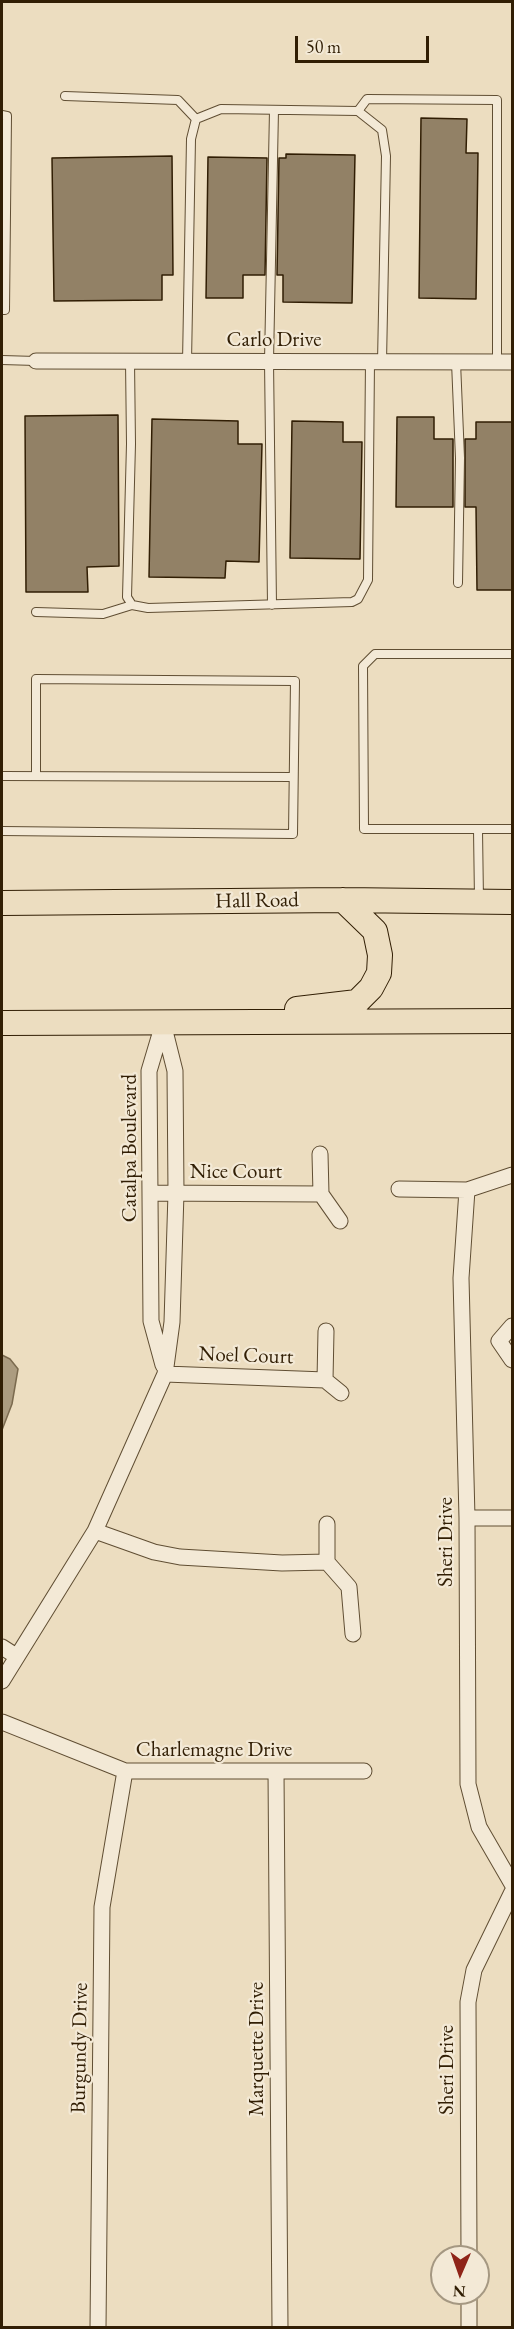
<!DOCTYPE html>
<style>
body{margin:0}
#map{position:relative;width:514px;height:2329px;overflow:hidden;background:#ecddc0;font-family:"EB Garamond",serif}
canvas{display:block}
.frame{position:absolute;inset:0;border:3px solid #311e04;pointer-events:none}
.north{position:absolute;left:430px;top:2245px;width:60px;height:60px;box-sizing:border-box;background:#f3e9d6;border:2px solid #a59882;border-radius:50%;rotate:182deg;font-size:16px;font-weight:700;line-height:24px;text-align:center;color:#311e04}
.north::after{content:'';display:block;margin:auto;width:21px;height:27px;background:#8f2418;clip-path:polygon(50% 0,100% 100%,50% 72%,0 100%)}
.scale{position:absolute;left:295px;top:36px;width:134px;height:27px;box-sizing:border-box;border:3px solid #311e04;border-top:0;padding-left:8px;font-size:18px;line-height:21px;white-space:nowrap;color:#311e04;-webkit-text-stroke:4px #f3e9d6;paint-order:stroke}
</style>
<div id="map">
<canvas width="514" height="2329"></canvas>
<div class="frame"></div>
<div class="north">N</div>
<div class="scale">50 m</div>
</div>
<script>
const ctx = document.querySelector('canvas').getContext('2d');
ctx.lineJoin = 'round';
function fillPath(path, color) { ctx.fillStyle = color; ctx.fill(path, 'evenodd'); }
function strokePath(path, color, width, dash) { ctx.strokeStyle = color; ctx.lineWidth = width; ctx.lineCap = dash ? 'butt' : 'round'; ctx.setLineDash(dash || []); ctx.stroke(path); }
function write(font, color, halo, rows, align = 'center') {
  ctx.font = font + ' "EB Garamond",serif'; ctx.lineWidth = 4.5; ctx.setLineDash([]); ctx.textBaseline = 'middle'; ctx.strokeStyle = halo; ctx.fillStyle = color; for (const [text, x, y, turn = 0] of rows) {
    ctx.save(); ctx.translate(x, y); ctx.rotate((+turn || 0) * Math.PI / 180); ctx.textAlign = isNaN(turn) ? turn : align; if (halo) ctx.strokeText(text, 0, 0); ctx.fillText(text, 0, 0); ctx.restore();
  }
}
const water = new Path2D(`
 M2 1355 10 1359 18 1369 12 1404 2 1430Z`);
const building = new Path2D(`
 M421 118 467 119 466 153H478L476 299 419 298Z
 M286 154 355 155 352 303 283 302V275H277L279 158H286Z
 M172 156 173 275H162V300L54 301 52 158Z
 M208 157 267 158 265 275H243V298H206Z
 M118 415 119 566 87 567 88 592H26L25 416Z
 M397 417H434V439H453V507H396Z
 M152 419 238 421V444H262L259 562 226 561 225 578 149 577Z
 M292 421 343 422V442H362L360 559 290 558Z
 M476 422H513V590H477L476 507H465V439H476Z`);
const service = new Path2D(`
 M65 96 178 100 196 119
 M358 111 367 99 497 100V362
 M2 115 7 116 5 310H2
 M2 360 36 361
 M130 361 131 444 127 597 132 605 148 608 352 602 358 599 368 580 370 361
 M187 362 191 139 196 119 221 109 358 111 382 130 386 156 382 362
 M456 362 460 458 458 583
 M272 605 269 361 274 110
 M36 612 103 614 132 605
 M512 654H375L363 666 364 829H512
 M2 776 293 777
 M478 830 479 900
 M2 831 293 834 295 681 36 679V776`);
const minor = new Path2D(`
 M36 361 512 362
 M320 1154 321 1194 340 1221
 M399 1189 467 1190 512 1175
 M467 1190 461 1278 467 1518 468 1784 479 1827 512 1884
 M151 1193 321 1194
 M512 1326 499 1341 512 1360
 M163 1365 151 1321 149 1071 163 1024
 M165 1374 325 1380 341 1393
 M325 1380 326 1331
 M467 1518H512
 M327 1524V1562L349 1587 353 1634
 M95 1531 154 1552 180 1557 282 1563 327 1562
 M2 1647 16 1656
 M2 1681 95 1531 165 1374 172 1322 176 1193 175 1071 163 1023
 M2 1722 125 1771H364
 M276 1771 280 2328
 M469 2257 468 2002 474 1970 512 1892
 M469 2293V2328
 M98 2328 102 1907 125 1771`);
const trunk = new Path2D(`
 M2 903 343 900 512 902
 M297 1009 357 1002 371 988 379 973 380 955 375 931 343 900
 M2 1023 512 1021`);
const streetNames = [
 ["Carlo Drive",274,340],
 ["Hall Road",257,901,-1],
 ["Catalpa Boulevard",130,1148,-90],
 ["Nice Court",236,1172],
 ["Noel Court",246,1356,2],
 ["Sheri Drive",446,1542,-90],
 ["Charlemagne Drive",214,1750],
 ["Burgundy Drive",80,2048,-89],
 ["Marquette Drive",257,2049,-90],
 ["Sheri Drive",447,2070,-90]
];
fillPath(water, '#ac9c80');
strokePath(water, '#7b6a4e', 1.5);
fillPath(building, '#928166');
strokePath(building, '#311e04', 1.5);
strokePath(service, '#604e33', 10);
strokePath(minor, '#604e33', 17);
strokePath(trunk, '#311e04', 26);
strokePath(service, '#f3e9d6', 8);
strokePath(minor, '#f3e9d6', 15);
strokePath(trunk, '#ecddc0', 24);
write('21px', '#311e04', '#f3e9d6', streetNames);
</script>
